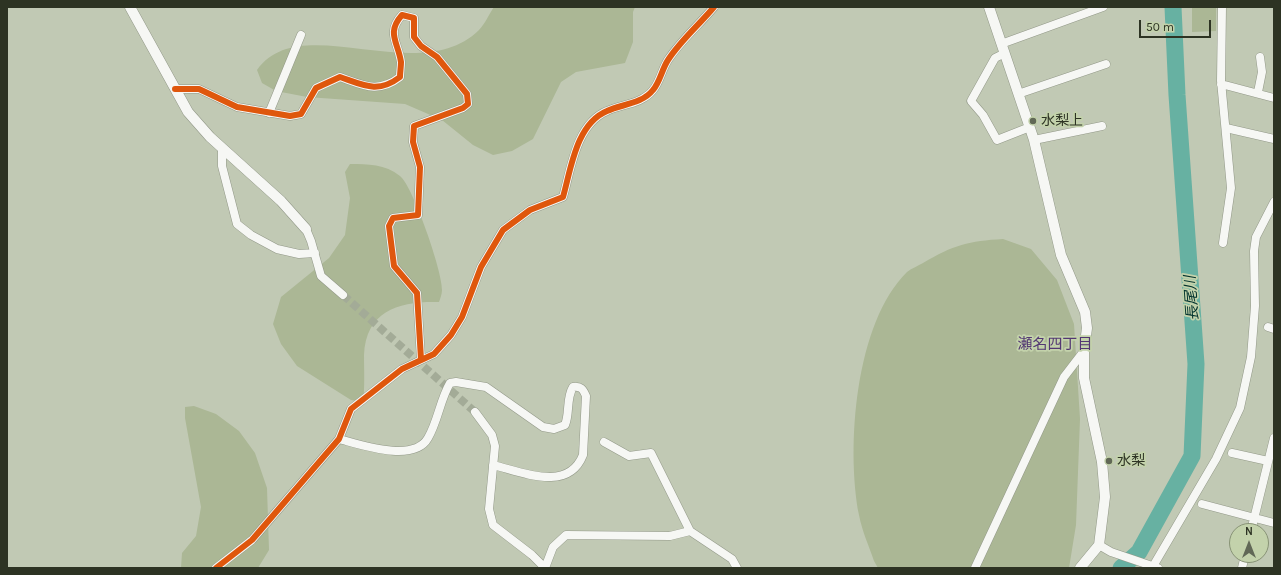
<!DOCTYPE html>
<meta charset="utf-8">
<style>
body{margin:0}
#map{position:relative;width:1281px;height:575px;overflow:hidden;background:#c1c9b4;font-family:Karla,sans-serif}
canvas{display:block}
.frame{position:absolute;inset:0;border:8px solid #2d3323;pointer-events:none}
.north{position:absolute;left:1229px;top:523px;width:40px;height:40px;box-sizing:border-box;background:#c3d2ab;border:1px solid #879275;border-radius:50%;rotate:0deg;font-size:11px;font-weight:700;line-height:16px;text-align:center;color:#2d3323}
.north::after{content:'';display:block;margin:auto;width:14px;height:18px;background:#616856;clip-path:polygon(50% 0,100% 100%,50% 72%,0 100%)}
.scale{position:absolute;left:1139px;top:20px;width:72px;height:18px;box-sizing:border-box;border:2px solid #2d3323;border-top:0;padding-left:5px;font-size:12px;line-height:14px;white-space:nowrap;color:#2d3323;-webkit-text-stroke:3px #c3d2ab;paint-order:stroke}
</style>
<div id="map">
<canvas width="1281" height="575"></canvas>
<div class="frame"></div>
<div class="north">N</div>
<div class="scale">50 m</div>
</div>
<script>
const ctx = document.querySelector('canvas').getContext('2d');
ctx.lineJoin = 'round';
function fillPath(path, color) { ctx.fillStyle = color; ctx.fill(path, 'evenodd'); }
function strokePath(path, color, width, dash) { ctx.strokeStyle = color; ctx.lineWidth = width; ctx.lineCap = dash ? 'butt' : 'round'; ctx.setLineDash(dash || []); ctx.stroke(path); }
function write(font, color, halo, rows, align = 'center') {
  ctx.font = font + ' Karla,"Noto Sans JP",sans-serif'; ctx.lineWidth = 3.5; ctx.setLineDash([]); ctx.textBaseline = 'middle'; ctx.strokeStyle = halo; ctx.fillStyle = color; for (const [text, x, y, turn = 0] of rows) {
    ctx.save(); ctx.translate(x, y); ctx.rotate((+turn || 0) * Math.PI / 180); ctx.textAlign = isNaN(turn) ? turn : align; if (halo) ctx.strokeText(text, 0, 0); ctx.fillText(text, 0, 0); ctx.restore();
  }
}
const green = new Path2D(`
 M494 7H635L633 12V42L625 63 576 72 561 82 533 139 512 151 493 155 473 145 442 120 405 104 307 97 276 91 262 83 257 70C300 8 419 89 479 30 485 24 489 14 494 7Z
 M1192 7H1216V31L1192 32Z
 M350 164C368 164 385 164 400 176 413 186 443 273 442 290 442 294 440 299 439 302 400 301 366 310 364 355 364 371 365 386 363 402L351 400 297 366 281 344 273 324 281 297 329 258 345 235 350 198 345 172Z
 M1003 239 1031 249 1057 280 1074 324 1080 419 1076 525 1069 568H878L874 561C869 546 862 531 859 515 846 447 855 323 907 272 912 268 918 266 923 263 953 245 969 241 1003 239Z
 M194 406 216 414 239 431 255 453 267 488 269 550 258 568H181L182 553 196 536 201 507 185 418V407Z`);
const river = new Path2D(`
 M1121 568 1139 552 1192 456 1196 364 1177 95 1173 7`);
const minorTunnel = new Path2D(`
 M343 295 475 412`);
const minor = new Path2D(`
 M1222 7 1221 81 1231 188 1223 243
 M1001 44 1103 7
 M1005 53 995 58 971 101 983 115 997 140 1030 127
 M1221 84 1274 98
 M175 89H199L237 107 290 116 301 114 316 88 340 77C363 85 378 94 400 77 400 72 401 67 401 62 398 42 386 33 402 15L414 18V37L421 46 437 57 467 94 468 104 463 108 414 126 413 142 420 167 418 215 393 218 389 226 394 266 417 293 421 359
 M1258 92 1262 72 1260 57
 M1018 94 1106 64
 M269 113 301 35
 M1226 128 1274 139
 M1034 140 1102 126
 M222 148V166L237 224 251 235 277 249 299 254 315 253
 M306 229 311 241 321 276 343 295
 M1268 327 1274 329
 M475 412 492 435 495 446 489 509 493 525 532 555 545 568
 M339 439C362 445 414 463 428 438 438 421 440 400 450 383L456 382 486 387 543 427 554 429 565 425C570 413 566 398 573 387 581 386 583 389 586 396L583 455C568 493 522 472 493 465
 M604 442 629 456 651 453 690 531
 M1232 453 1268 461
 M1202 504 1274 523
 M1251 531 1274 438
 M1099 545 1111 552 1158 568
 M216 568 252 540 339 439 351 409 402 369 434 354 451 335 462 317 481 267 503 230 530 210 563 197C571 169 576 124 607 111 622 104 642 104 653 90 660 82 662 69 668 60 681 40 699 25 714 7
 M545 568 553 547 566 535 670 536 690 531 732 559 737 568
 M975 568 1064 377 1084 351
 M1152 568 1216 459 1240 408 1251 357 1255 306 1254 251 1256 237 1274 202
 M1242 568 1245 555`);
const tertiary = new Path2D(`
 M130 7 188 112 210 137 281 201 306 229
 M989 7 1034 140 1061 255 1085 312 1087 328 1084 351V378L1102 462 1105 497 1099 545 1080 568`);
const cycleway = new Path2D(`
 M175 89H199L237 107 290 116 301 114 316 88 340 77C363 85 378 94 400 77 400 72 401 67 401 62 398 42 386 33 402 15L414 18V37L421 46 437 57 467 94 468 104 463 108 414 126 413 142 420 167 418 215 393 218 389 226 394 266 417 293 421 359
 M216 568 252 540 339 439 351 409 402 369 434 354 451 335 462 317 481 267 503 230 530 210 563 197C571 169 576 124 607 111 622 104 642 104 653 90 660 82 662 69 668 60 681 40 699 25 714 7`);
const markers = [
 [1033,121,4,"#616856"],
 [1109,461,4,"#616856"]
];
const poiNames = [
 ["水梨上",1041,121],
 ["水梨",1117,461]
];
const waterNames = [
 ["長尾川",1192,298,-94]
];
const neighbourhoodNames = [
 ["瀬名四丁目",1055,345]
];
fillPath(green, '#abb795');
strokePath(river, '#67b1a2', 17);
strokePath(minorTunnel, '#a3ab97', 8, [8, 4]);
strokePath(minor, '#929888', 9);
strokePath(tertiary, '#929888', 11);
strokePath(minor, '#f6f7f4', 8);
strokePath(tertiary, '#f6f7f4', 10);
strokePath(cycleway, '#df570d', 6);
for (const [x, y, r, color] of markers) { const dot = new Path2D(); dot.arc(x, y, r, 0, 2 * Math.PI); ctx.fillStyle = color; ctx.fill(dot); strokePath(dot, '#c3d2ab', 1.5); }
write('14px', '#2d3323', '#c3d2ab', poiNames, 'left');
write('italic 15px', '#00322d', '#c3d2ab', waterNames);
write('15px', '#533773', '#c3d2ab', neighbourhoodNames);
</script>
